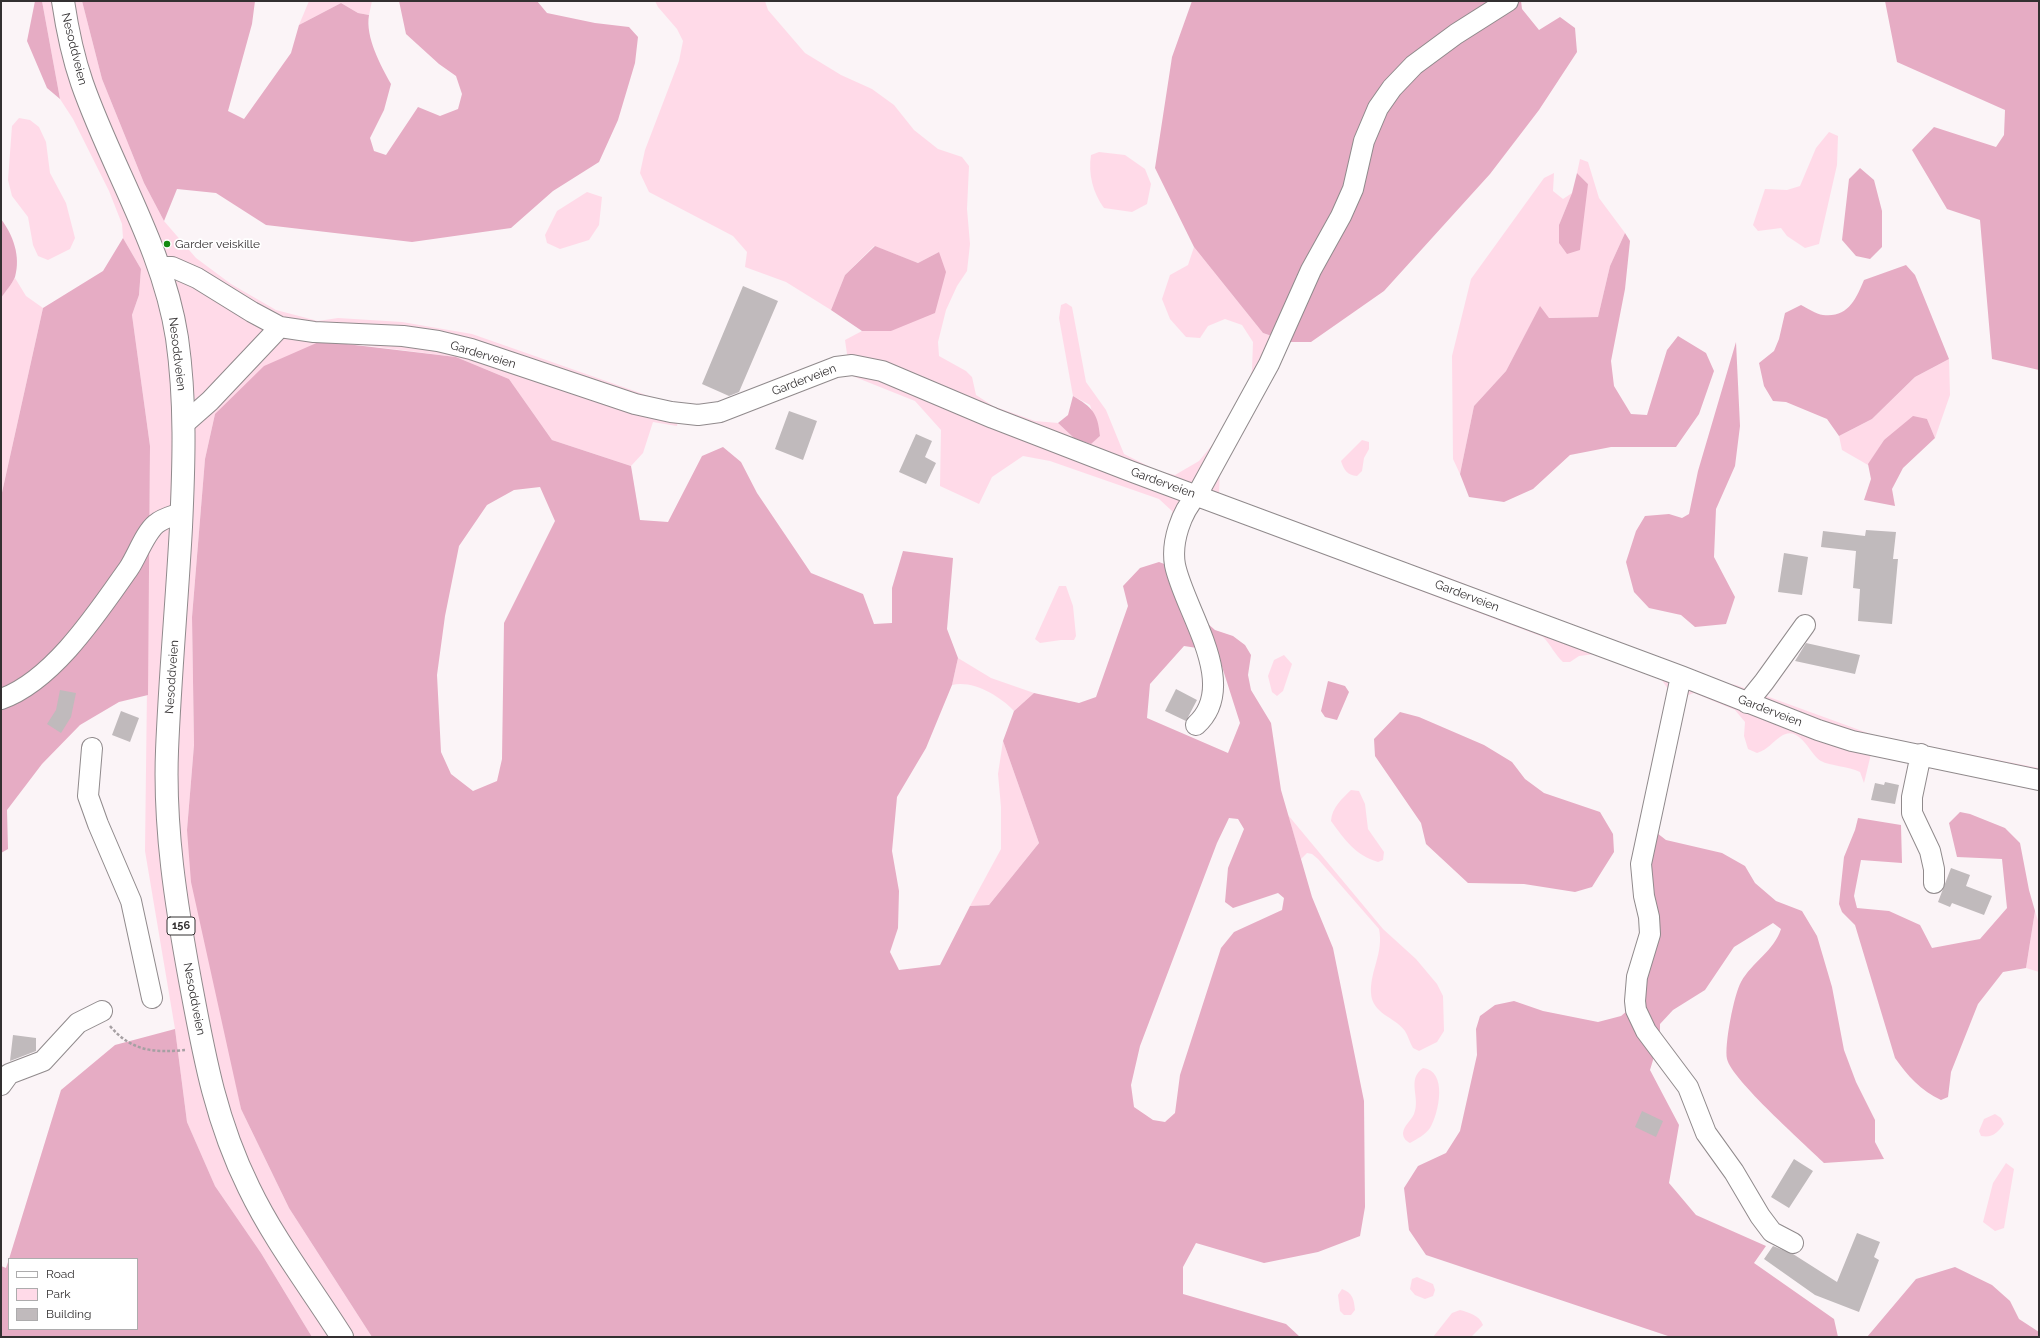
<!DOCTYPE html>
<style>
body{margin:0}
#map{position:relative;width:2040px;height:1338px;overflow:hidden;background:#fbf4f7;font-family:Raleway,sans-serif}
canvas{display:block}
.frame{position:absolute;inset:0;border:2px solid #333031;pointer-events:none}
.legend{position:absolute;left:8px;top:1258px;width:130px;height:72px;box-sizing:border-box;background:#fff;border:1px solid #adacad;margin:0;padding:5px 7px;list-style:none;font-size:12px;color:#333031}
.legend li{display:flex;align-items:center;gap:8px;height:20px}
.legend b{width:20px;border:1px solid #adacad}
</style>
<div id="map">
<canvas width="2040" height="1338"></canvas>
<div class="frame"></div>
<ul class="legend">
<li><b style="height:5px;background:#fff"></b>Road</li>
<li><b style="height:11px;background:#ffdae8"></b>Park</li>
<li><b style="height:11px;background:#c0babc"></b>Building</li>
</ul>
</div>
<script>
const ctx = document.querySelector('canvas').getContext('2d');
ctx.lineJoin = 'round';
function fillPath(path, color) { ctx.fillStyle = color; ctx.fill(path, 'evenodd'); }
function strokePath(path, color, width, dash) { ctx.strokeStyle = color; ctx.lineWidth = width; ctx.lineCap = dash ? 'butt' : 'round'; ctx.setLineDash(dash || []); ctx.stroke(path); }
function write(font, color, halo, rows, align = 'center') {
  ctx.font = font + ' Raleway,sans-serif'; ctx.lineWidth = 3.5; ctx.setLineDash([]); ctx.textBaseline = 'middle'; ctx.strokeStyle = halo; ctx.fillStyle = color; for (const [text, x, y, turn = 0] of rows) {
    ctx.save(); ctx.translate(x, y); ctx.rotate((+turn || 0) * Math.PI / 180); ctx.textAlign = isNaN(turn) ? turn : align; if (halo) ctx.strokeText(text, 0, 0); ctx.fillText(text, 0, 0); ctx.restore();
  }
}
const green = new Path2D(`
 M42 1H82L102 79 144 183 164 221 196 258 231 284 276 310 318 321 338 318 402 322 472 334 666 402H681L677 426 653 422 643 453 631 466 552 440 509 379 456 357 354 344 215 414 205 459 192 617 194 745 187 830 241 1109 289 1208 372 1337H312L261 1253 215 1186 187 1122 175 1029 145 851 150 446 132 315 139 295 141 269 123 238 122 224 109 191 73 119 60 99Z
 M309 1H372L369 15 358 13 341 3 299 25Z
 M655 1H765L768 10 805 53 841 75 872 89 894 105 914 130 938 149 962 157 969 166 967 209 970 244 967 271 957 286 946 310 938 342 939 356 966 371 972 377 976 395 993 406 1035 421 1058 423 1075 439 1090 444 1100 436 1090 405 1073 396 1059 318 1061 305 1066 303 1072 307 1086 382 1106 410 1124 454 1158 471 1175 475 1199 461 1227 427 1247 391 1252 370 1253 342 1242 325 1225 319 1208 326 1200 338 1186 337 1170 319 1162 299 1170 275 1188 265 1194 247 1263 333 1289 342 1220 468 1219 494 1242 504 1312 527 1372 552 1439 574 1717 682 1736 685 1876 736 2039 768V789L1871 754 1864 783 1860 772C1848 766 1830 766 1821 761 1810 755 1799 722 1780 737 1770 744 1770 748 1757 753L1748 749 1744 736 1745 722 1735 710 1694 693 1683 697 1656 818 1652 900 1638 940 1668 689 1661 679 1595 654 1579 656 1570 662H1563C1555 655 1551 645 1543 637L1212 512 1195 507 1174 524 1172 511 1159 499 1050 461 1023 456 992 477 979 504 940 486 941 430 915 401 850 375 845 340 862 331H891L939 252 918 263 874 246 845 275 831 310 786 282 745 267 747 252 733 236 649 192 640 173 645 150 679 61 683 41 677 29 658 7Z
 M19 118 30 120 39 127 46 142 50 173 66 203 75 238 70 249 48 260 38 256 33 245 28 217 12 196 8 180 12 126Z
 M1829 132 1838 136 1837 165 1819 244 1805 248 1787 236 1781 228 1758 231 1753 225 1765 189 1787 190 1800 186 1816 148Z
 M1099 152 1125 155 1145 169 1151 184 1147 204 1132 212 1104 208C1093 193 1088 174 1091 155Z
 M1580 159 1588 162 1599 198 1625 233 1610 266 1598 317 1548 318 1540 307 1506 371 1474 406 1460 474 1453 459 1452 356 1471 279 1544 178 1554 173 1553 191 1563 199 1572 193 1559 225 1588 184 1577 173Z
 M587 192 602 197 599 225 589 240 560 249 547 243 545 235 557 211Z
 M15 278 26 296 43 308 1 497V298Z
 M1949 359 1950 395 1935 438 1927 419 1884 440 1868 465 1842 450 1839 436 1872 419 1915 377Z
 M1362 440 1369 442V449L1364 458 1362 471 1357 476C1347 475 1344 470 1341 461Z
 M1059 586H1066L1073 606 1076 636 1074 640H1061L1040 643 1035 639Z
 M1284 655 1292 664 1283 691 1277 696 1272 692 1268 676 1274 660Z
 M958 658 991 678 1034 693 1014 711C1000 696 973 680 952 685Z
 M1003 741 1039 843 989 905 970 906 1001 849V807L998 774Z
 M1351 790 1359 791 1365 804 1368 829 1384 852 1383 860 1378 862C1355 855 1345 840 1331 821 1332 807 1342 799 1351 790Z
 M1288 815 1383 929 1416 959 1437 984 1443 996 1444 1031 1437 1042 1419 1051 1413 1048C1410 1043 1408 1036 1405 1031 1395 1017 1372 1014 1371 993 1370 970 1384 953 1379 929L1318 859 1312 854 1307 853 1301 859Z
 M2035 911 2039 924V972L2026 968Z
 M1423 1068C1448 1071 1439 1113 1430 1128 1425 1135 1417 1139 1410 1143 1406 1141 1403 1138 1403 1133 1404 1125 1411 1121 1414 1114 1421 1097 1406 1080 1423 1068Z
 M1995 1114 2001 1118 2004 1124C1997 1133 1993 1138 1981 1136L1979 1131 1984 1119Z
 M2006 1163 2014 1169 2004 1228 1995 1231 1983 1222 1993 1183Z
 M1417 1277 1433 1284 1435 1290 1433 1296 1425 1299 1415 1295 1410 1289 1412 1279Z
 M1342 1289C1353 1293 1354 1300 1355 1310L1351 1315H1344L1340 1311 1338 1295Z
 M1460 1310C1470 1313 1479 1315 1483 1325L1471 1337H1433L1452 1313Z`);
const forest = new Path2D(`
 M35 1H42L60 99 47 88 27 41Z
 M82 1H255L252 24 228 111 244 119 291 53 299 25 341 3 358 13 369 15C365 37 381 66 391 84L384 110 370 138 374 151 386 155 418 107 440 116 458 109 462 94 456 76 439 64 406 34 399 1H537L547 13 595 23 629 27 638 37 635 63 618 120 599 162 553 191 511 228 412 242 266 225 216 193 177 189 164 221 144 183 102 79Z
 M1192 1H1521L1522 9 1539 30 1560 17 1575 28 1577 52 1539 110 1490 174 1384 291 1311 342H1289L1263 333 1194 247 1155 168 1172 57Z
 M1885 1H2039V370L1992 359 1980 220 1947 209 1912 150 1934 127 1996 147 2004 135 2005 110 1897 62Z
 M1860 168 1874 180 1882 211V247L1870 259 1856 256 1842 240 1849 179Z
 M1577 173 1588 184 1580 250 1567 254 1559 243V225L1572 193Z
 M1 219C13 235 21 256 15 277 12 284 5 292 1 298Z
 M1625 233 1630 241 1625 289 1611 361 1614 386 1631 414 1647 415 1667 350 1678 336 1706 353 1714 371 1699 414 1676 447H1611L1570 455 1533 489 1504 502 1469 497 1460 474 1474 406 1506 371 1540 306 1549 318 1598 317 1610 266Z
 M123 238 141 269 139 295 132 315 150 446 148 695 119 702 80 725 42 764 7 810 8 849 1 853V497L43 308 103 271Z
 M875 246 918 263 939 252 946 272 935 313 891 331H862L831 310 845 275Z
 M1906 265 1915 275 1949 359 1915 377 1872 419 1839 436 1827 419 1786 402 1773 401 1764 386 1759 363 1774 351 1779 339 1785 313 1801 305C1807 308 1816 314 1823 315 1848 318 1856 299 1864 280Z
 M321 341 456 357 509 379 552 440 631 466 640 520 668 522 702 456 723 447 741 462 757 493 811 573 863 594 874 624 892 623V588L903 551 953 558 947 629 958 658 952 685 926 748 897 797 892 851 899 891 898 928 890 952 899 970 940 965 970 906 989 905 1039 843 1003 741 1014 711 1034 693 1079 703 1096 697 1128 606 1123 586 1140 568 1159 562 1180 570 1200 617 1215 630 1233 636 1245 645 1251 655 1248 675 1251 690 1271 723 1281 790 1312 897 1333 948 1364 1101 1365 1207 1360 1236 1318 1252 1264 1263 1196 1243 1183 1267V1294L1286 1324 1300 1337H372L289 1208 241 1109 191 882 187 830 194 745 192 617 205 459 215 414 264 366ZM540 487 555 521 504 623 502 759 497 781 473 791 451 774 441 752 437 675 445 616 459 546 487 505 514 490ZM1184 646 1217 651 1240 723 1228 753 1147 718 1150 684ZM1229 818 1238 819 1244 829 1228 868 1225 902 1233 908 1278 893 1284 898 1282 910 1234 932 1221 948 1180 1075 1175 1113 1165 1122 1153 1120 1134 1107 1131 1085 1140 1046 1217 843Z
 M1736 342 1740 426 1735 466 1716 509 1714 557 1735 597 1726 624 1695 627 1681 615 1649 608 1634 592 1626 562 1636 531 1645 516 1669 514 1682 518 1689 514 1698 471Z
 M1073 396C1092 407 1098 413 1100 436L1091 444 1075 439 1058 423 1068 415Z
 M1913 416 1927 419 1935 438 1903 468 1892 489 1895 506 1864 500 1871 479 1868 464 1884 440Z
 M1328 681 1345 686 1349 692 1337 720 1325 717 1321 711Z
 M1400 712 1419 717 1484 745 1512 762 1525 779 1544 793 1600 812 1613 834 1614 852 1592 887 1575 892 1524 884 1468 883 1426 844 1421 823 1375 756 1374 739Z
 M1960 812 1970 814 2005 828 2020 843 2029 890 2035 911 2026 968 2003 972 1978 1004 1951 1072 1948 1097 1941 1100C1921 1091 1907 1075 1895 1058L1855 925 1842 912 1839 904 1844 857 1855 830 1858 818 1901 825 1902 863 1861 860 1854 896 1857 908 1889 911 1920 925 1932 948 1980 939 2007 908 2002 859 1957 857 1949 823Z
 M1657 833 1666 840 1722 853 1745 866 1755 883 1776 901 1802 911 1817 936 1832 987 1844 1050 1856 1082 1875 1120V1142L1884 1159 1824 1163C1805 1144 1732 1080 1727 1059 1724 1046 1734 994 1741 982 1752 962 1774 951 1781 929L1773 923 1734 947 1705 990 1673 1010 1660 1024V1037L1650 1070 1679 1125 1669 1183 1696 1215 1766 1246 1754 1263 1834 1319 1838 1337H1671L1426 1255 1409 1230 1404 1188 1418 1166 1446 1153 1460 1131 1477 1055 1476 1029 1480 1016 1495 1005 1514 1001 1543 1011 1598 1022 1621 1016 1627 1011 1641 1006 1647 860Z
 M175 1029 187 1122 215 1186 261 1253 312 1337H1V1266L6 1268 9 1259V1329H137V1259H9L61 1090 115 1045Z
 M1955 1267 1992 1285 2010 1301 2019 1319 2039 1332V1337H1867L1916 1279Z`);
const building = new Path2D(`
 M743 286 778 301 739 392 729 396 702 384Z
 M789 411 817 421 803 460 775 449Z
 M916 434 932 441 925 457 936 463 926 484 899 472Z
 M1866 530 1896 532 1893 559H1898L1892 624 1858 621 1860 589 1853 588 1856 551 1821 547 1823 531 1865 536Z
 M1784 553 1808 557 1802 595 1778 592Z
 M1806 643 1860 655 1855 674 1795 661Z
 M1176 689 1197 700 1186 721 1165 711Z
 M60 690 76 693 71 717 61 733 47 724 56 710Z
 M121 711 139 718 130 742 112 735Z
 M1885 782 1899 785 1895 804 1871 800 1875 783 1884 785Z
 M1951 868 1970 875 1966 886 1992 896 1984 915 1952 903 1950 907 1938 902Z
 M13 1035 36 1038V1051L10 1061Z
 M1642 1111 1663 1121 1656 1137 1635 1127Z
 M1794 1159 1813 1171 1789 1208 1771 1197Z
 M1857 1233 1880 1242 1874 1257 1879 1260 1859 1312 1815 1295 1764 1259 1773 1246 1793 1254 1837 1282Z`);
const path = new Path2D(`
 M110 1026C131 1051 154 1053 185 1050`);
const minor = new Path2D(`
 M160 267H172L197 278 252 312 280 327 314 332 403 336 438 341 471 349 635 404 671 412 698 415 720 412 836 367 852 365 882 371 993 418 1130 471 1681 676 1818 730 1852 741 2039 780
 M185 423 210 401 280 327
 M1681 676 1641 864 1644 896 1649 917 1650 934 1637 977 1635 1001 1636 1010 1646 1031 1688 1087 1706 1133 1734 1172 1760 1216 1772 1232 1793 1243
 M1 699C53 681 98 612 129 568 137 556 145 533 156 524 163 518 173 516 181 513
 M1747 703 1764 682 1805 625
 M1196 725C1241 685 1184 610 1175 565 1171 542 1181 512 1197 495L1269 364 1311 270 1341 216 1353 189 1364 141 1378 108 1392 88 1414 65 1456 34 1508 1
 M92 748 88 796 98 824 131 901 152 998
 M1921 754 1912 797V813L1930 851 1934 869V883
 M1 1085 9 1074 43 1061 78 1023 102 1011`);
const major = new Path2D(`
 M63 1C67 28 73 57 82 83 112 169 163 247 177 338 186 401 184 463 181 527 177 601 170 676 167 751 164 828 176 904 190 980 204 1055 215 1119 249 1188 274 1240 311 1288 342 1337`);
const markers = [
 [167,244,4,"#138a10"]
];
const shields = [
 [181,926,28]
];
const shieldNames = [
 ["156",181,926]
];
const streetNames = [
 ["Nesoddveien",74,49,76],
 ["Nesoddveien",177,354,83],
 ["Garderveien",483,355,17],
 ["Garderveien",804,380,-21],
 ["Garderveien",1163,483,20],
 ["Garderveien",1467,596,21],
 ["Nesoddveien",172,677,-86],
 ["Garderveien",1770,711,21],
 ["Nesoddveien",194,999,79]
];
const poiNames = [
 ["Garder veiskille",175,244]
];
fillPath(green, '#ffdae8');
fillPath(forest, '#e6acc4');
fillPath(building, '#c0babc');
strokePath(minor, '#908a8c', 22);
strokePath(major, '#908a8c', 24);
strokePath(path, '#a6a0a3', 2.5, [3, 2]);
strokePath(minor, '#fff', 20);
strokePath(major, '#fff', 22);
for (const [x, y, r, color] of markers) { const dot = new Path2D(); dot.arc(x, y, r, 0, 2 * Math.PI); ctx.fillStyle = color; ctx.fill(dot); strokePath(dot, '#fff', 1.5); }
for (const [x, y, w] of shields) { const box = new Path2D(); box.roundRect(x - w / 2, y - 9, w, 18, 3); ctx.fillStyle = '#fff'; ctx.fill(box); strokePath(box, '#333031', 1); }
write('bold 11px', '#333031', null, shieldNames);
write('12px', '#333031', '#fff', streetNames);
write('12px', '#333031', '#fff', poiNames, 'left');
</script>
